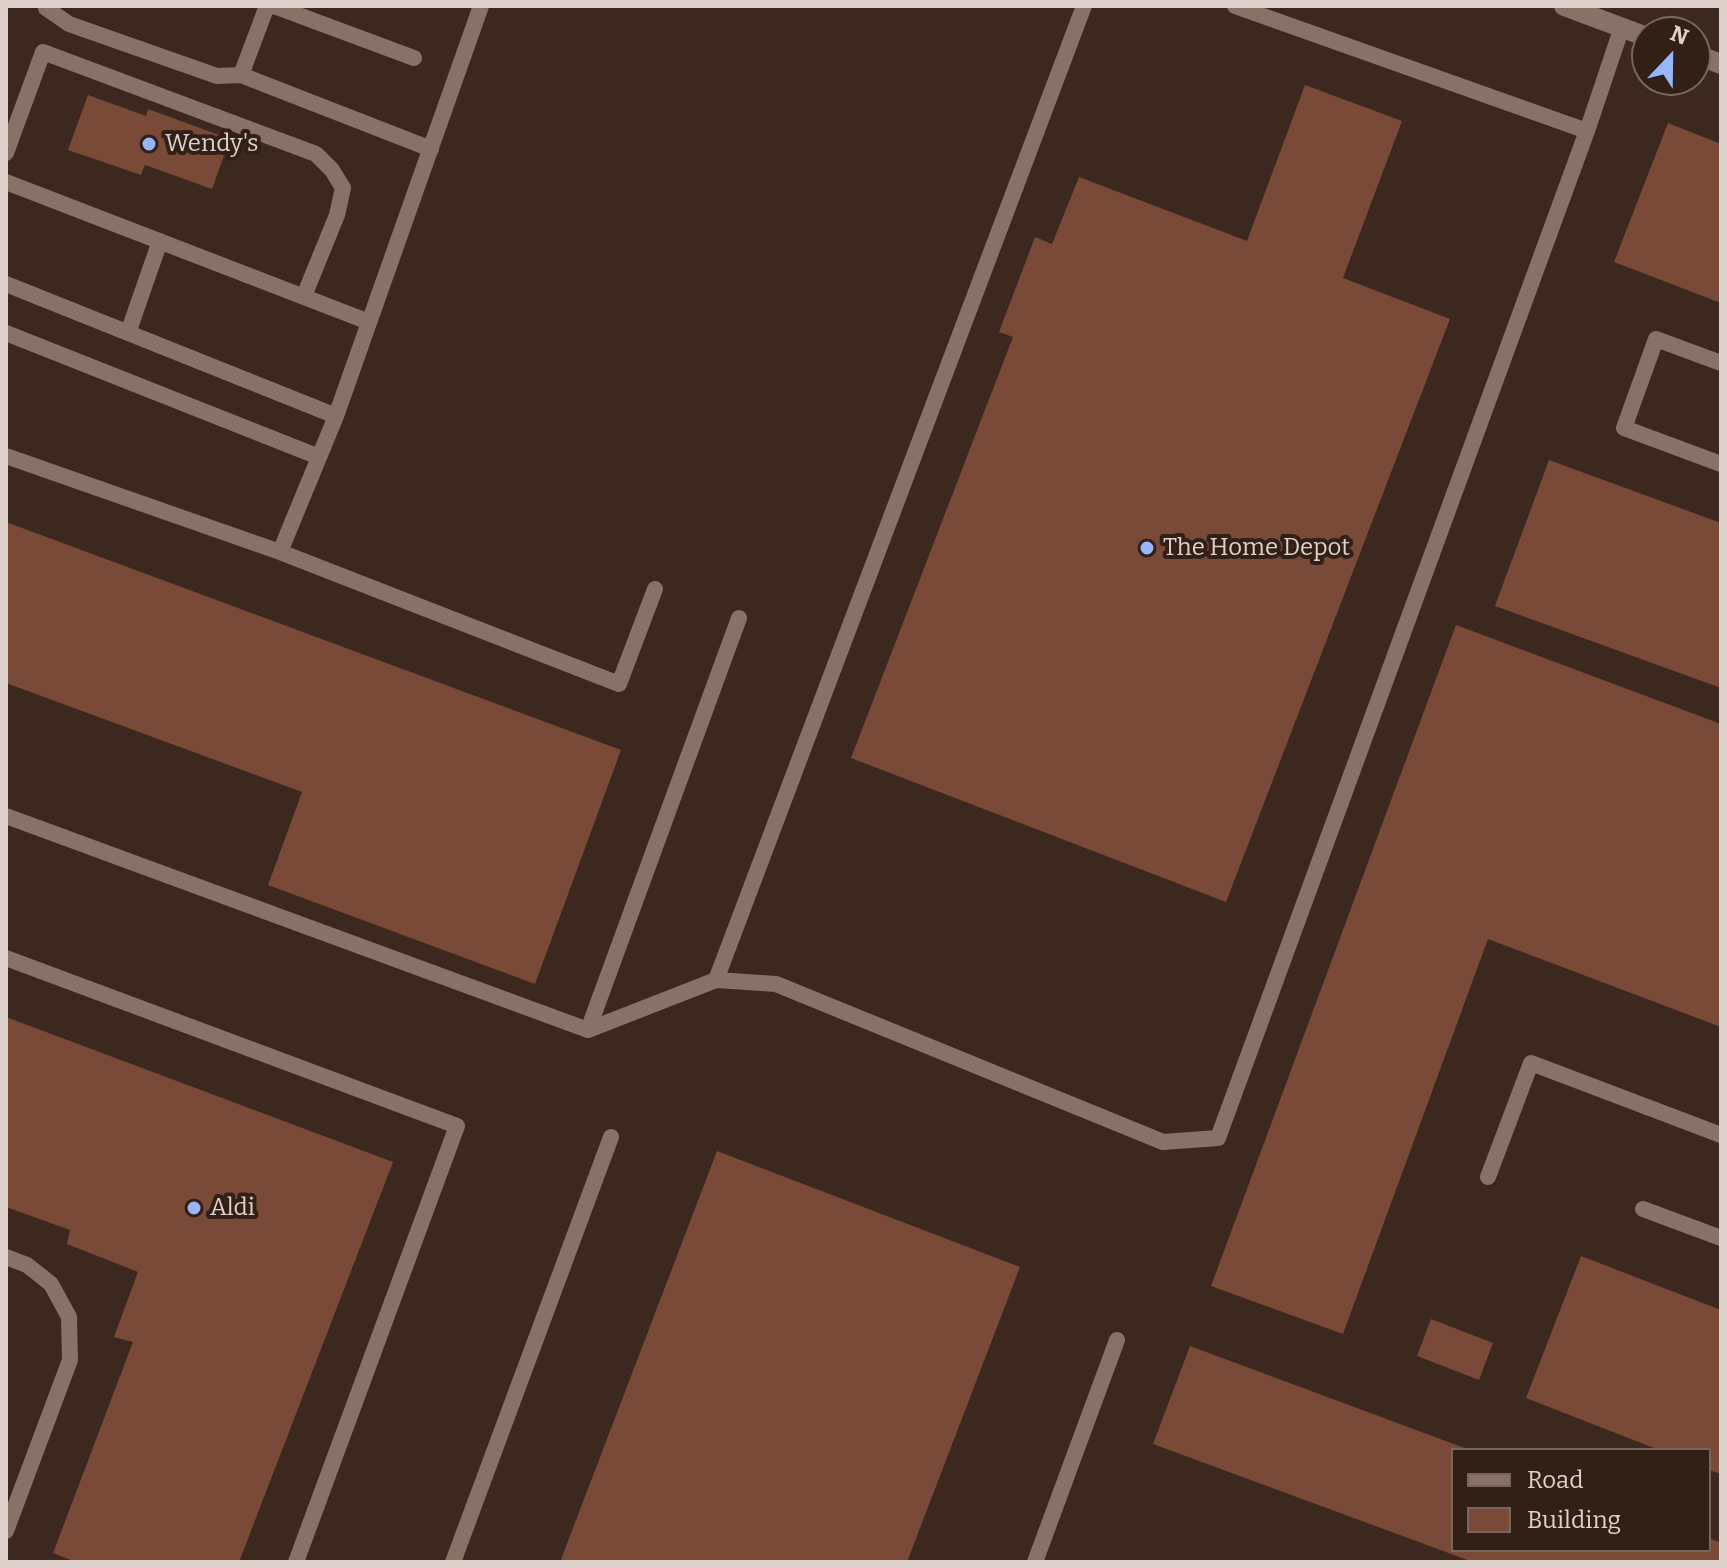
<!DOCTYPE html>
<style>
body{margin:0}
#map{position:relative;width:1727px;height:1568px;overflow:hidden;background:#3d2820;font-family:Bitter,serif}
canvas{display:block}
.frame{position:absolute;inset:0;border:8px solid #dfd1cb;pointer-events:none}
.legend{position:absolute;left:1451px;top:1448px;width:260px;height:104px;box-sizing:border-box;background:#321f16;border:2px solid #77665e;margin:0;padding:10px 14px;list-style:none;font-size:24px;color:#dfd1cb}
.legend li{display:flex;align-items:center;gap:16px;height:40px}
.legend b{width:40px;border:2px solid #77665e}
.north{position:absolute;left:1631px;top:16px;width:80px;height:80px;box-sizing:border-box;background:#321f16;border:2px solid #77665e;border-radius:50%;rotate:22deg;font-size:22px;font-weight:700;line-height:32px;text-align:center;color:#dfd1cb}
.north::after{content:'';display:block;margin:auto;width:28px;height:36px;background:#97b6fd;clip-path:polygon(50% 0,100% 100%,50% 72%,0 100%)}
</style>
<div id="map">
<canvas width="1727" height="1568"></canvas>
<div class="frame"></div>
<ul class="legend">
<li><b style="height:10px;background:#897167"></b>Road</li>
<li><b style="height:22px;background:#784a37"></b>Building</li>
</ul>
<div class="north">N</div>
</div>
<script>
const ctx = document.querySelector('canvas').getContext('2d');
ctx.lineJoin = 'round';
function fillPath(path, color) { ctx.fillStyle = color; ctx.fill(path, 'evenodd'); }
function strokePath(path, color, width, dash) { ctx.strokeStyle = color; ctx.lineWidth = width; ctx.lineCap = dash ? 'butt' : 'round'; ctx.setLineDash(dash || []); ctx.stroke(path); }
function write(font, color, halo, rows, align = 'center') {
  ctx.font = font + ' Bitter,serif'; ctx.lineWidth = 8; ctx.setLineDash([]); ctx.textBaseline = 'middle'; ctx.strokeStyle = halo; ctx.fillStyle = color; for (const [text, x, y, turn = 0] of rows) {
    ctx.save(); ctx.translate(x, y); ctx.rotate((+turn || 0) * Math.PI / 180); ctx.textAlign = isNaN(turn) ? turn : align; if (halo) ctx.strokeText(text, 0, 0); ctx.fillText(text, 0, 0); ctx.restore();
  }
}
const building = new Path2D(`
 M1305 85 1402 121 1343 278 1450 319 1226 902 851 758 1013 337 999 332 1035 237 1052 244 1079 177 1247 241Z
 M88 95 146 116 148 109 230 139 212 189 145 165 141 175 68 150Z
 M1668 123 1721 144V303L1614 262Z
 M1549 460 1721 523V688L1495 606Z
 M6 522 621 750 535 984 268 885 302 792 6 683Z
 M1456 625 1721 724V1027L1488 939 1343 1334 1211 1286Z
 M6 1017 393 1162 239 1562H76L53 1553 133 1342 114 1337 138 1272 67 1244 70 1230 6 1207Z
 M717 1151 1020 1267 907 1562H560Z
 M1581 1256 1721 1310V1474L1709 1470V1450H1659L1526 1398Z
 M1431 1319 1493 1343 1479 1380 1417 1356Z
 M1190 1346 1470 1450H1453V1550H1709V1538L1721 1543V1562H1473L1153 1444Z`);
const service = new Path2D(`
 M47 6 46 8 69 24 217 76 241 75 431 149
 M274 6 414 58
 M1235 6 1587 131
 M241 75 267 6
 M6 153 43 52 316 154 332 170 343 188 337 215 304 296
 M6 182 369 322
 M6 284 336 416
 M6 333 319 457
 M128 333 160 241
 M1721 363 1656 339 1624 428 1721 464
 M6 456 280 552 619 684 655 589
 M280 552 336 416 481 6
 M6 816 588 1030 716 980 776 984 1163 1142 1218 1138 1587 131 1622 27
 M6 958 457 1126 296 1562
 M716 980 1084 6
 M588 1030 739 618
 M1488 1177 1531 1063 1721 1135
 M1643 1209 1721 1238
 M6 1257 27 1265 51 1284 69 1317 70 1360 6 1531
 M453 1562 611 1137
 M1035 1562 1117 1340`);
const tertiary = new Path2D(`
 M1564 6 1647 37
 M1695 54 1721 64`);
const markers = [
 [149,144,8,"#97b6fd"],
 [1147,548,8,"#97b6fd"],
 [194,1208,8,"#97b6fd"]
];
const poiNames = [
 ["Wendy's",165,144],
 ["The Home Depot",1163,548],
 ["Aldi",210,1208]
];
fillPath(building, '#784a37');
strokePath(service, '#897167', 16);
strokePath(tertiary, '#897167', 20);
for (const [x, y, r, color] of markers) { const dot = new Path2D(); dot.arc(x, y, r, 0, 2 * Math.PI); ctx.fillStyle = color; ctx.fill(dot); strokePath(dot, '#321f16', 3); }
write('24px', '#dfd1cb', '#321f16', poiNames, 'left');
</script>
